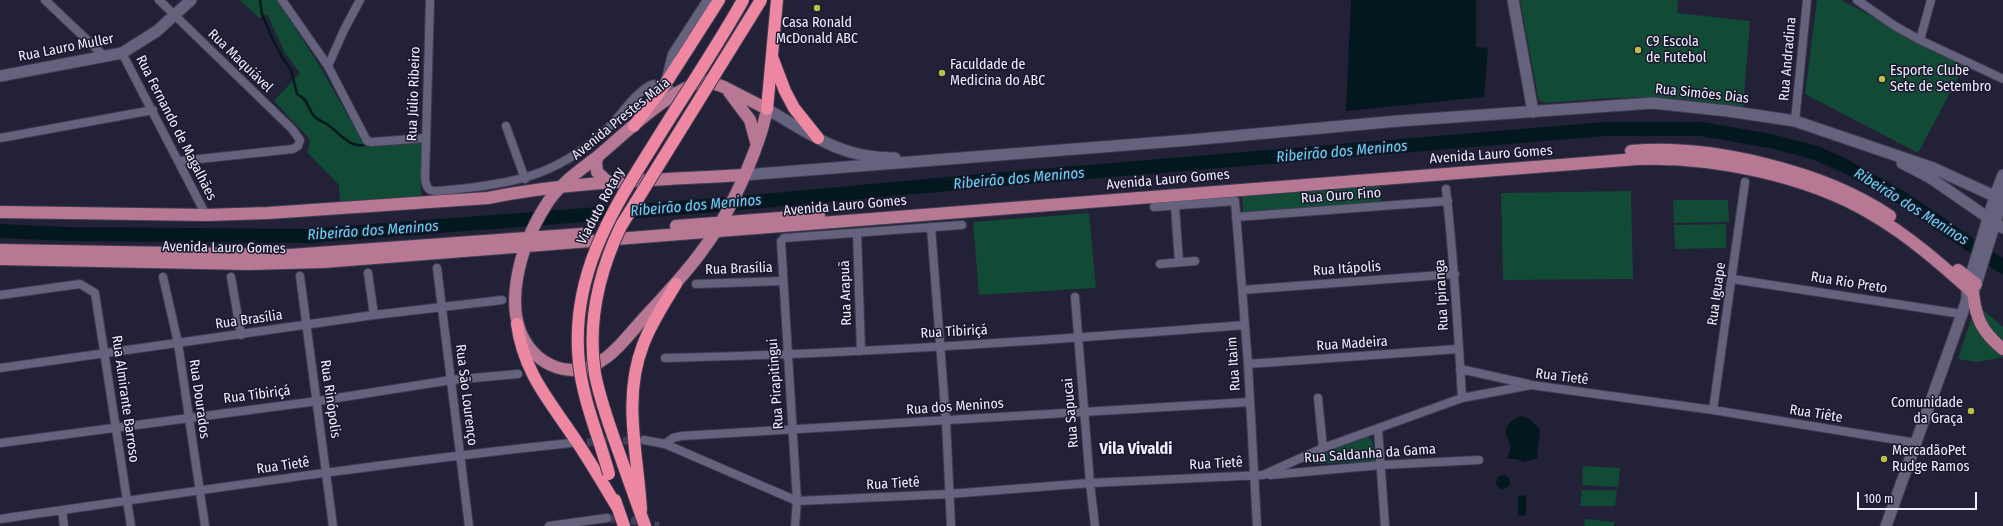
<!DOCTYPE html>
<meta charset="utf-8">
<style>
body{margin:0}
#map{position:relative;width:2003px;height:526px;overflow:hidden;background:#232138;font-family:"Fira Sans Condensed",sans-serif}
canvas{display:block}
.scale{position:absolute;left:1857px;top:492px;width:120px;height:18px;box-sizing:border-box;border:2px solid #eeeefe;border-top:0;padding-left:5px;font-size:12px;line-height:14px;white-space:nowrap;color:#eeeefe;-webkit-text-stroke:3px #1a182e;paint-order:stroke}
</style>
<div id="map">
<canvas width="2003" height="526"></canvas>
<div class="scale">100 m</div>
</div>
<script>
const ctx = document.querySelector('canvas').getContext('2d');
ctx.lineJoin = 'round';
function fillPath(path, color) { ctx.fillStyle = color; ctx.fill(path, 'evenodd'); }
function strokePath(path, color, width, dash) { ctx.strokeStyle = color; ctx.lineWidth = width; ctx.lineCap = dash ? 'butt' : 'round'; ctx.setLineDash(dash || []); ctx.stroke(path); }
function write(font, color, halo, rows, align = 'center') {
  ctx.font = font + ' "Fira Sans Condensed",sans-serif'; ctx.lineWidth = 3; ctx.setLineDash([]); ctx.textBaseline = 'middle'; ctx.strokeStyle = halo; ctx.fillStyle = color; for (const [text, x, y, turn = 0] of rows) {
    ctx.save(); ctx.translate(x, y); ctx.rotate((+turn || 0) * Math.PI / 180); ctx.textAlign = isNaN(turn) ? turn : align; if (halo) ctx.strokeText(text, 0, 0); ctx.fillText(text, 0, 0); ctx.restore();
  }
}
const green = new Path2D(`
 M240 0H277L319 65 361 139 370 146 419 143 422 146 420 181 422 197 340 201 339 185 307 152 310 142 308 137 274 101 300 73 285 53 267 14 259 18Z
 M1520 0H1678L1677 13 1750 21 1743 108C1717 104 1691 99 1664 98 1625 96 1585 100 1546 103L1540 101 1538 97Z
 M1817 0H1841L1965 65 1918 153 1805 94Z
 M1380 185 1381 202 1243 213 1242 195Z
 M1631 191 1633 279 1503 280 1501 193Z
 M1673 200H1728L1729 222 1674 223Z
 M1089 213 1096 288 979 295 973 222Z
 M1726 224V248L1675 249 1674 225Z
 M1976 304 2003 327V357L1978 362 1958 359Z
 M1368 437 1372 441 1376 461 1313 464 1310 462 1312 458Z
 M1583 466 1620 468 1618 487 1582 485Z
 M1582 490H1617L1615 506H1580Z
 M1585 519 1614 522V526H1584Z`);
const water = new Path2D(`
 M1351 0H1476V47L1488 48 1484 97 1346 111Z
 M1522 416 1531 420 1540 429C1540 440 1536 449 1538 458L1525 462 1516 459H1507L1511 446C1502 431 1505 421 1522 416Z
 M1496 482a7 7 0 1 1 14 0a7 7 0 1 1-14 0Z
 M1526 495V515L1518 516V496Z`);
const stream = new Path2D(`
 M260 0 262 14 272 38 282 57 291 70 297 94C310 101 306 107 315 117 319 121 324 122 328 125 341 134 350 150 368 144
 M2000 264 2003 261`);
const river = new Path2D(`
 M0 231 69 234 308 236 730 204 991 180 1606 129H1701L1771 141 1816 153 1843 165 1902 198 2003 267`);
const streetTunnel = new Path2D(`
 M575 443 639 440
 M607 518 634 521 659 526`);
const street = new Path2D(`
 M45 0 104 56
 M159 0 292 129 300 140 298 146 293 149 180 161
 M282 0 328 66 367 141 372 142 426 138
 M430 0 425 178C426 195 436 191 449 190 512 184 556 176 604 132 620 118 632 95 651 85 660 81 668 90 676 92
 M1857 0 1895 26 1920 40 2003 79
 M1920 40 1931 0
 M122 53 206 215
 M328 66 344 30 360 0
 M666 78 672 54 707 0
 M1795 121 1807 0
 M506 126 525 179
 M0 138 153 110
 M1446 189C1454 259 1458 329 1462 398
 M1175 206 1179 262
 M1154 207 1235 201 1248 364 1257 526
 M1236 217 1448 201
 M931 227 946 421 951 526
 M857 233 861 351
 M1160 264 1195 261
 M437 268 469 526
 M368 273 374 315
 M300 276 333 526
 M163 277 178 343 205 526
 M231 277 241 335
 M1732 279 1962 314
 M696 284 783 281
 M1242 290 1455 274
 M0 295 80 284 95 293 131 526
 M1075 297 1090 483 1095 526
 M665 358C858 354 1052 340 1245 325
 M1248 364 1458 349
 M0 368 374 315 502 300
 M1460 369 1528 384
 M1318 398 1323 448
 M1713 410 1745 182
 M1378 429 1385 526
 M644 440 665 444 797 501 949 494 1090 483 1263 475 1323 448 1462 398 1531 385 1713 410 1916 443
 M0 443 318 401 451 380 518 374
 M665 444 673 438 681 436 1250 402
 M1270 475 1381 465 1479 460
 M62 510 64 526
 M0 519C190 492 380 463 571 443
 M549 526 607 518
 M795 526 797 501 781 241 784 238 962 225`);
const secondary = new Path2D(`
 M1513 0 1533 112
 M0 76 122 53 157 31 191 0
 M767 109C810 134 842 159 895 158
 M1902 163 1929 177 2003 228
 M744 175 1190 140 1398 121 1653 103 1728 111 1795 121 1933 168 2003 200
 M1974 291 1998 213 2003 193
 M1886 526 1962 314 1967 299V288L1995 196 2003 175`);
const primary = new Path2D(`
 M707 81 724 87 767 109C759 150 729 215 704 248 686 274 664 296 643 319 624 340 604 370 573 370 558 370 543 363 533 352 498 314 521 244 546 205 558 185 579 171 597 157 622 136 677 83 707 81Z
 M729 92 750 120 756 142
 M1631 151C1710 144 1824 171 1890 216
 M598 156 596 162 597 172 609 183
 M0 212 206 215 268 213 488 198C572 181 659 180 744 175
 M676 226 819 215
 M0 250 290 255 582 234
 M0 259 249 264 323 262 1637 159C1711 156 1809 176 1873 215 1909 236 1942 265 1973 293 1976 319 1982 332 2003 349
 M1958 270 1976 284`);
const highway = new Path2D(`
 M772 57 785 91 794 108 818 138
 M767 109 777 0
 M634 126 664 86 719 0
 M517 324C524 374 550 401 577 442 591 463 604 485 617 507
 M623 464 645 526
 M615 500 624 526
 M641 510C638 455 622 399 643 345 651 323 664 304 676 284`);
const highwayBridge = new Path2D(`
 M623 464C613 435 601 405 595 374 587 322 599 272 621 226L761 0
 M609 474C599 437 583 401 579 363 570 279 609 215 652 147 682 98 715 50 743 0`);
const markers = [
 [817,8,4,"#bac045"],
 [1638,50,4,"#bac045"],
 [942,73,4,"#bac045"],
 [1882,79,4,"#bac045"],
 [1971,411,4,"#bac045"],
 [1884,459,4,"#bac045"]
];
const poiNames = [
 ["Casa Ronald",817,23,"center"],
 ["McDonald ABC",817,39,"center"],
 ["C9 Escola",1646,42],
 ["de Futebol",1646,58],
 ["Faculdade de",950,65],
 ["Medicina do ABC",950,81],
 ["Esporte Clube",1890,71],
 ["Sete de Setembro",1890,87],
 ["Comunidade",1963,403,"right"],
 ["da Graça",1963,419,"right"],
 ["MercadãoPet",1892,451],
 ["Rudge Ramos",1892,467]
];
const streetNames = [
 ["Rua Lauro Muller",66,48,-11],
 ["Rua Andradina",1788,59,-85],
 ["Rua Maquiável",240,61,44],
 ["Rua Júlio Ribeiro",414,94,-88],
 ["Rua Simões Dias",1702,94,6],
 ["Avenida Prestes Maia",621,119,-39],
 ["Rua Fernando de Magalhães",176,128,63],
 ["Avenida Lauro Gomes",1491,155,-4],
 ["Avenida Lauro Gomes",1168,180,-5],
 ["Rua Ouro Fino",1341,196,-4],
 ["Viaduto Rotary",601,206,-62],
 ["Avenida Lauro Gomes",845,206,-5],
 ["Avenida Lauro Gomes",224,248,1],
 ["Rua Brasília",739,269,-2],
 ["Rua Itápolis",1347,269,-4],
 ["Rua Rio Preto",1849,283,9],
 ["Rua Arapuã",846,293,-92],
 ["Rua Iguape",1717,294,-82],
 ["Rua Ipiranga",1442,295,-93],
 ["Rua Brasília",249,320,-8],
 ["Rua Tibiriçá",954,332,-3],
 ["Rua Madeira",1352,344,-4],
 ["Rua Itaim",1234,364,-94],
 ["Rua Tietê",1562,377,7],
 ["Rua Pirapitingui",776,384,-94],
 ["Rua Tibiriçá",257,395,-7],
 ["Rua São Lourenço",466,395,83],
 ["Rua Almirante Barroso",125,399,82],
 ["Rua Dourados",199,399,82],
 ["Rua Rinópolis",330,399,82],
 ["Rua dos Meninos",955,407,-4],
 ["Rua Sapucai",1071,413,-95],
 ["Rua Tiête",1816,414,9],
 ["Rua Saldanha da Gama",1370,454,-4],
 ["Rua Tietê",1216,464,-3],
 ["Rua Tietê",283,466,-8],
 ["Rua Tietê",893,484,-3]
];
const waterNames = [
 ["Ribeirão dos Meninos",1342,152,-5],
 ["Ribeirão dos Meninos",1019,179,-5],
 ["Ribeirão dos Meninos",696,206,-5],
 ["Ribeirão dos Meninos",1911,207,32],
 ["Ribeirão dos Meninos",373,231,-4]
];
const quarterNames = [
 ["Vila Vivaldi",1136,450]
];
fillPath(green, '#114a35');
fillPath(water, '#02181e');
strokePath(stream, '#02181e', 2.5);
strokePath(river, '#02181e', 14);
strokePath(streetTunnel, '#414056', 8, [8, 4]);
strokePath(street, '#3e3c50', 10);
strokePath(secondary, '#3e3c50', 13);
strokePath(primary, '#3e3c50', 14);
strokePath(highway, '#3e3c50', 14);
strokePath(street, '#64627d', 8);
strokePath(secondary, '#64627d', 11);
strokePath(primary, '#b77893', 12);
strokePath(highway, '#ee87a2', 12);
strokePath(highwayBridge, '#3e3c50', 14, []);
strokePath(highwayBridge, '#ee87a2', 12);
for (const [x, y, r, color] of markers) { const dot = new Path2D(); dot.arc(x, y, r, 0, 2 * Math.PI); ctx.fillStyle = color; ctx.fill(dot); strokePath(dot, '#1a182e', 1.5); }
write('14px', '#eeeefe', '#1a182e', poiNames, 'left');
write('14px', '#eeeefe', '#1a182e', streetNames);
write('italic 15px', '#65d7f4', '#1a182e', waterNames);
write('bold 16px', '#eeeefe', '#1a182e', quarterNames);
</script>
